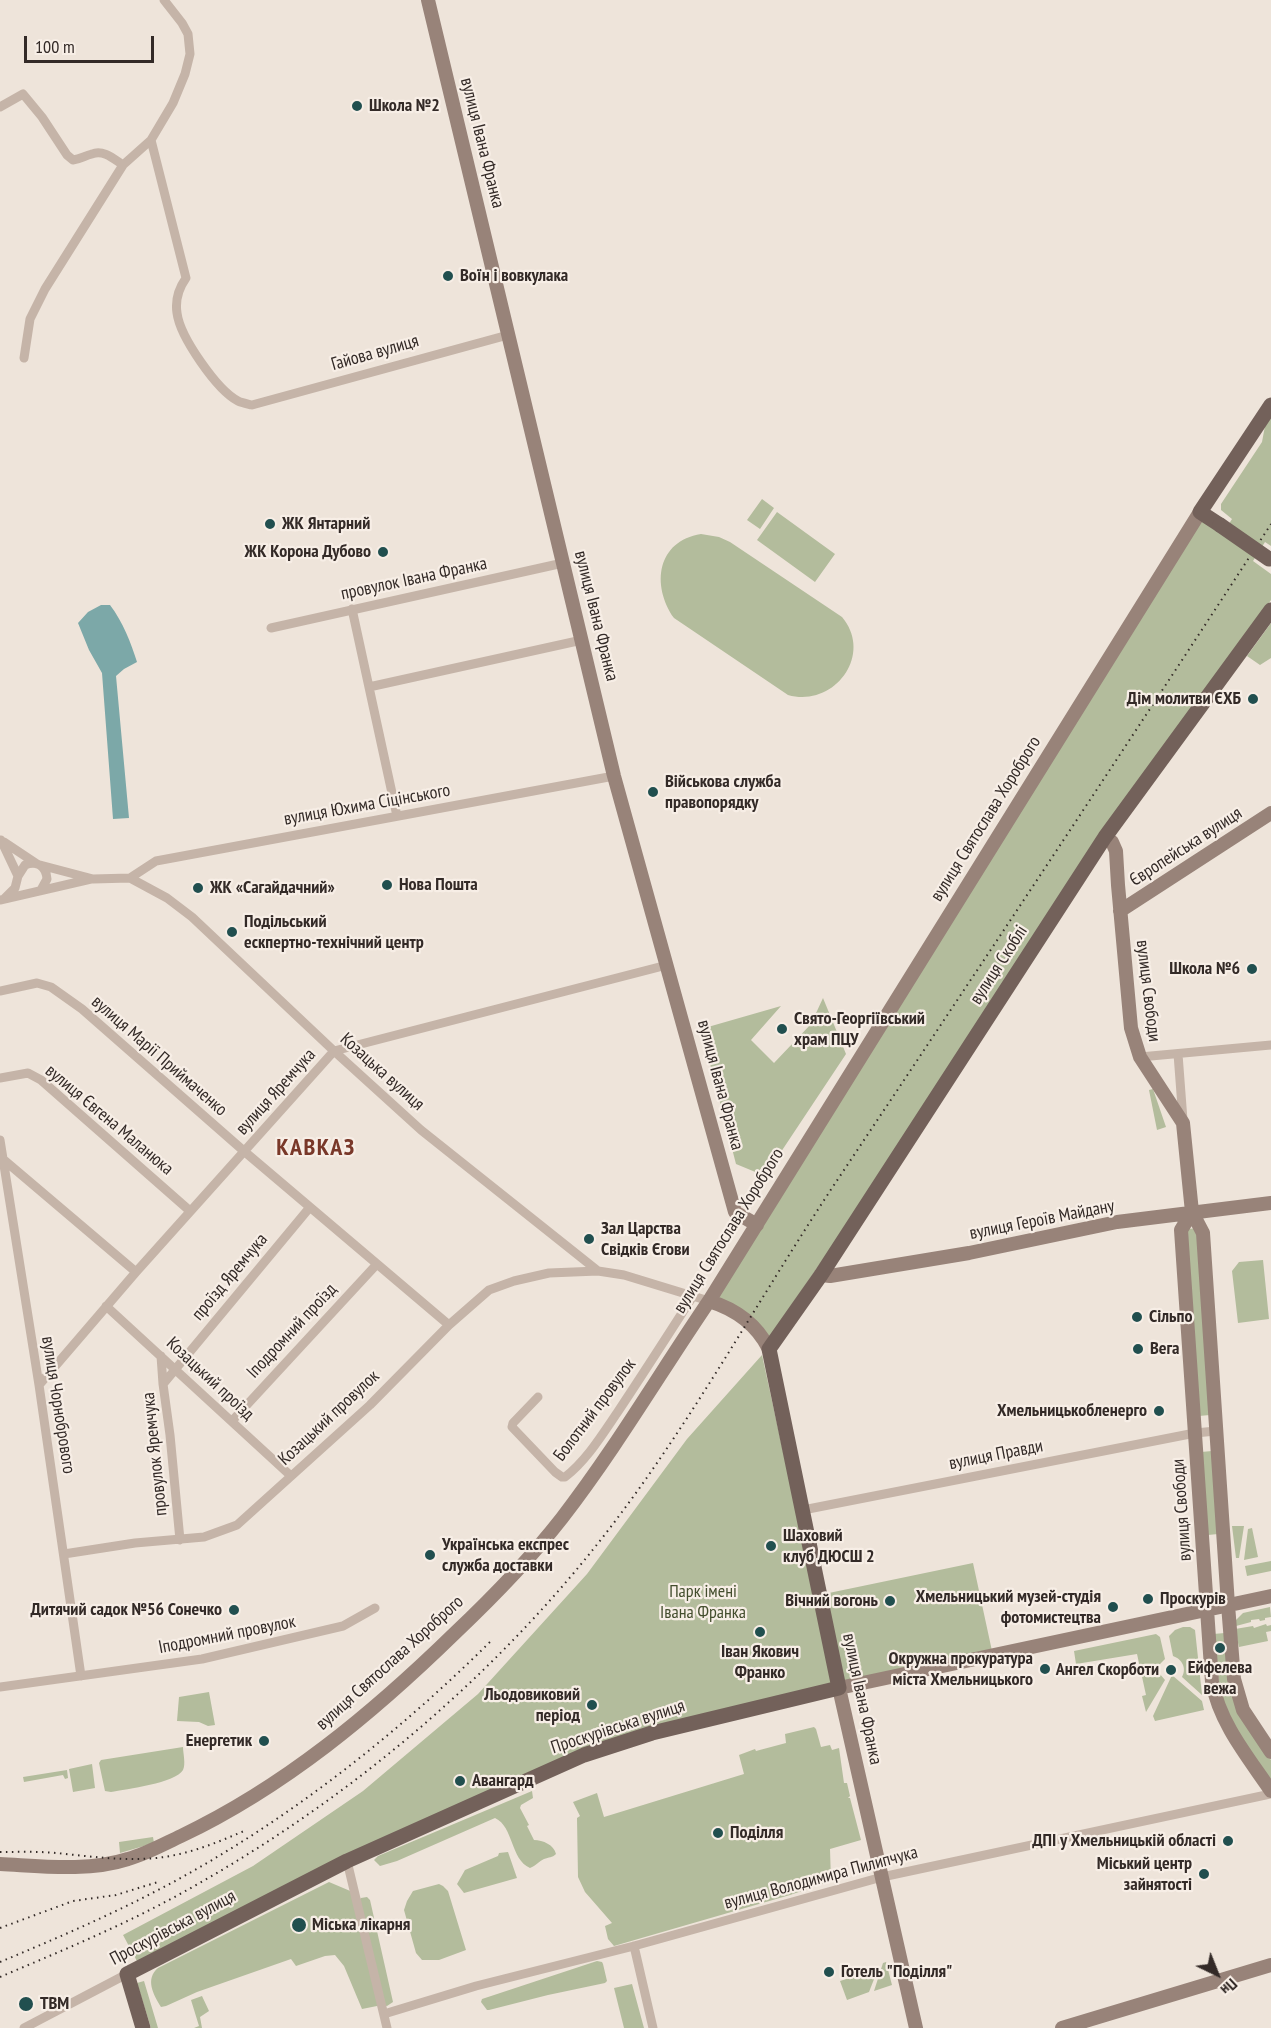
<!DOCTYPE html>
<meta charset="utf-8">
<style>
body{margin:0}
#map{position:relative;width:1271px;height:2028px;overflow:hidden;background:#eee4da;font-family:"PT Sans Narrow",sans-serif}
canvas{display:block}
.north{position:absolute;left:1187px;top:1944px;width:60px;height:60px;-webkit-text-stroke:4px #f7eee6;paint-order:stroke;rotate:137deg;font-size:16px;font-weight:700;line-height:24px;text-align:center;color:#332a27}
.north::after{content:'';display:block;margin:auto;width:21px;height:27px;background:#332a27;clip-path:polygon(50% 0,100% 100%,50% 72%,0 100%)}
.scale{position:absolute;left:24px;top:36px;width:130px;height:27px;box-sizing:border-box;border:3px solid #332a27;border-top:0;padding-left:8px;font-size:18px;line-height:21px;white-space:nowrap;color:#332a27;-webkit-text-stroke:4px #f7eee6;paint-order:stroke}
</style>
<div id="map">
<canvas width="1271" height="2028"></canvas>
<div class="north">Пн</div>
<div class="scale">100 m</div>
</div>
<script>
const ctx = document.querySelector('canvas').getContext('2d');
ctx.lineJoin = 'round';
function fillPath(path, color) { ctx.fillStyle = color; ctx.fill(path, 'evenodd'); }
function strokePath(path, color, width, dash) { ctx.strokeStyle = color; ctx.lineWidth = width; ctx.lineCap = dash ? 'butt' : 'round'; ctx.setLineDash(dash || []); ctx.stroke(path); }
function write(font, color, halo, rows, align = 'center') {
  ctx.font = font + ' "PT Sans Narrow",sans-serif'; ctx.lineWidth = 4.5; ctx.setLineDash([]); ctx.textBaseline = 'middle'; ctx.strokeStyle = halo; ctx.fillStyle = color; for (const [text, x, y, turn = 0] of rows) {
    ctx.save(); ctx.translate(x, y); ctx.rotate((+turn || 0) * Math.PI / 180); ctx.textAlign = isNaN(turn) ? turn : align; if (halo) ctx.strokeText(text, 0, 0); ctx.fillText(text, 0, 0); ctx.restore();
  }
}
const green = new Path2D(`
 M1271 417V546L1265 542 1253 561 1271 574V600L1106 831 855 1213 766 1342 715 1299 1201 517 1224 532 1232 519 1221 510V504L1262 442 1265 426Z
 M762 499 774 508 760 529 747 520Z
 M777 512 835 554 815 582 757 540Z
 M701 534 719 537 730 542 842 617C874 655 834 708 788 695L674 618C651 585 657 541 701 534Z
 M1271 623V658L1260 665 1247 656Z
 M823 998 846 1054 765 1176 736 1164 701 1029 781 1006 751 1040 774 1063 811 1024Z
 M1153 1089 1166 1127 1157 1130 1149 1090Z
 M1199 1228 1210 1415 1199 1416 1187 1229Z
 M1263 1260 1269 1319 1238 1323 1232 1271 1239 1262Z
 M762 1355 834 1685 651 1729 138 1963 123 1935 253 1866 363 1791 478 1694 587 1574 687 1439Z
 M1212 1451 1218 1534 1208 1535 1201 1452Z
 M1244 1526 1239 1558H1236L1232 1526Z
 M1252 1528 1258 1557 1244 1560 1248 1529Z
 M1271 1561V1571L1247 1576 1245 1566Z
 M973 1563 992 1651 842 1683 824 1594Z
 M1270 1607 1271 1617 1265 1618V1620L1260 1621 1259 1619 1251 1620V1622L1236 1626 1235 1621 1243 1613Z
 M1266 1624 1267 1626 1271 1625V1631L1266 1632 1268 1641 1239 1647 1235 1629 1253 1626 1254 1628Z
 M1183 1627H1190L1195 1630 1202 1695 1182 1677C1187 1668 1182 1659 1173 1656L1169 1636 1175 1630Z
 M1225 1633 1243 1719 1271 1760V1783L1232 1726 1221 1700 1213 1634Z
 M1156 1634 1160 1637 1165 1659 1160 1664 1159 1673 1165 1680 1146 1712 1142 1696 1146 1695 1137 1654 1076 1664 1074 1651Z
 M1172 1675 1202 1701 1204 1710 1155 1721 1153 1716Z
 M209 1692 215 1725 208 1726 199 1722 177 1721 179 1697Z
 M814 1727 816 1729 821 1747 830 1745 832 1750 839 1748 844 1783H847L850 1796 848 1798H850L861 1840 830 1849 831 1881 790 1895 614 1946 608 1939 605 1926 612 1923 585 1892 578 1877 577 1818 580 1816 573 1802 597 1793 604 1817 744 1774 739 1755 755 1749 756 1751 786 1743 785 1734Z
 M183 1747C183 1753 186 1764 183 1770 176 1783 126 1789 111 1792L105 1791 99 1763 101 1760Z
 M92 1764 95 1788 73 1792 69 1769Z
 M67 1770 68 1778 65 1779 63 1775 24 1782 23 1777Z
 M532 1791 533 1798 521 1805 520 1808 529 1825 527 1826 534 1840C543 1840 554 1845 556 1854 552 1858 549 1857 544 1859 539 1861 536 1866 530 1868 510 1859 514 1827 495 1818L397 1861 380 1866 374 1860 378 1856Z
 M153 1837 154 1843 120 1853 119 1842Z
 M508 1852 517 1878 464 1893 457 1884 465 1870 498 1856 499 1853Z
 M329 1882 355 1893 357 1902 361 1898 367 1897 370 1900 393 2002 387 2006 382 2005 362 2009 344 1966 335 1955 325 1956 296 1966 291 1959 197 1992 166 2006 161 2007C153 1994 145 1979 158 1968Z
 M439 1884 443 1886 448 1891 466 1950 439 1960H422L416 1953 404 1910 407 1901 413 1891Z
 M597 1961 602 1962 603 1964 607 1981 605 1983 548 1995 489 2010H487L481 2002 482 1999Z
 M886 1962 892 1985 874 1991 883 1963Z
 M878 1969 869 1992 847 2000 840 1981Z
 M144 1981 158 2028H151L137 1983Z
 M632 1984 644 2028H624L614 1988Z
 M202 1996 209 2011 200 2017 202 2028H194L199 2026 191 2000Z`);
const water = new Path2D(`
 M101 605H110C123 622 131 643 137 662L124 669 116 676 129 818 113 819 102 673 89 650 78 623 88 612Z`);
const street = new Path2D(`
 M0 107 23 94 42 117 67 155 73 160C81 159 84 156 92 154 103 149 114 159 123 165
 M151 140 186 278C179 288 175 300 177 313 180 337 217 390 238 401 242 403 248 404 252 405L508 335
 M24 358 30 319 45 289 123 165 151 140 173 103 185 74 190 54 188 34 182 23 164 0
 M352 609 397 816
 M271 628 563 563
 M369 687 582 640
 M1 840 18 876 15 888 5 898
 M4 842 37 864
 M40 865 93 879 130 878 167 898 192 917 334 1051 421 1130 598 1271 624 1275 709 1301
 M18 876 25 865C37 860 46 866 47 879L41 890
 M130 878 156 861 614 776
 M0 900 91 879
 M0 991 37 983 51 987 82 1009 245 1152 449 1325
 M1178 1054 1183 1120
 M1140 1057 1271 1045
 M0 1078 28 1073 41 1080 190 1211
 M0 1140 39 1385 81 1676
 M4 1160 136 1272
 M106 1306 291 1476
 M161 1356 163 1384
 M39 1385 136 1272 334 1051 667 965
 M538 1397 513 1423 512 1427 555 1472 562 1477H565C586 1461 602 1435 617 1413 643 1374 668 1335 693 1296
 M232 1421 377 1264
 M803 1510 1195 1433 1216 1431
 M180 1540 170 1435 163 1384 310 1207
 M64 1554 135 1543 204 1537 237 1525 370 1405 449 1325 489 1290 514 1281 549 1273 598 1271
 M0 1687 202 1659 343 1626 375 1608
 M347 1861 387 2028
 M634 1946 653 2028
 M384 2014 476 1986 634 1946 882 1877 1271 1794
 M24 2028 127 1974`);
const secondary = new Path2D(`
 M428 0 614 776 735 1212 757 1225
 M1105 837 1112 842 1116 851 1118 885 1131 1028 1140 1057 1183 1123 1192 1212 1203 1233 1228 1605 1234 1679 1243 1710 1271 1752
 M1120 911 1271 813
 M1192 1212 1181 1230 1212 1682C1220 1724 1248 1757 1271 1791
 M821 1275 830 1276 969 1253 1117 1222 1271 1203
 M709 1301C735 1309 757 1325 769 1349
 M0 1864C41 1866 88 1872 128 1859 146 1854 164 1844 181 1836 284 1787 373 1713 455 1633 493 1597 530 1559 562 1518 616 1448 660 1373 709 1301L1200 512
 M916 2028 839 1688 1271 1596
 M1062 2028 1271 1965`);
const primary = new Path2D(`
 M1220 525 1200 512 1271 405
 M143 2028 127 1974 347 1861 584 1755 652 1733 839 1688 769 1349 821 1275 1105 837 1271 610`);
const rail = new Path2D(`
 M0 1852C21 1852 43 1851 65 1854 96 1857 125 1861 156 1858 187 1855 216 1843 244 1831
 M0 1928 73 1901 116 1895 158 1882
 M0 1962C60 1937 120 1911 177 1880 292 1817 397 1734 490 1642
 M0 1977C61 1951 122 1926 180 1894 349 1801 503 1671 619 1516 700 1408 765 1288 840 1176 985 959 1129 742 1271 524`);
const primaryBridge = new Path2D(`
 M1220 525 1269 559`);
const markers = [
 [357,106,6,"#214f4f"],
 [448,276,6,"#214f4f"],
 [270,524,6,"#214f4f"],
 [383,552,6,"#214f4f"],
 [1253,699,6,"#214f4f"],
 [653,792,6,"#214f4f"],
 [387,885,6,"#214f4f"],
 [198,888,6,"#214f4f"],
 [232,932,6,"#214f4f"],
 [1252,969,6,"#214f4f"],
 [782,1029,6,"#214f4f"],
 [589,1239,6,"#214f4f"],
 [1137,1317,6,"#214f4f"],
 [1138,1349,6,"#214f4f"],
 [1159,1411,6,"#214f4f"],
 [771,1546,6,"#214f4f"],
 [430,1555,6,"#214f4f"],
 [1148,1599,6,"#214f4f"],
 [890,1601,6,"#214f4f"],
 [1113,1607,6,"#214f4f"],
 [234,1610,6,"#214f4f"],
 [760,1632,6,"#214f4f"],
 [1220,1648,6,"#214f4f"],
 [1045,1669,6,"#214f4f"],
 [1171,1670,6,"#214f4f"],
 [592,1705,6,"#214f4f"],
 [264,1741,6,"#214f4f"],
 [460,1781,6,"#214f4f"],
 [718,1833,6,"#214f4f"],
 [1228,1841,6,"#214f4f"],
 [1204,1874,6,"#214f4f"],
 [299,1925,8,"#214f4f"],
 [829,1972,6,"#214f4f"],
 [26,2004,8,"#214f4f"]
];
const poiNames = [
 ["Школа №2",369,106],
 ["Воїн і вовкулака",460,276],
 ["ЖК Янтарний",282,524],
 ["ЖК Корона Дубово",371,552,"right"],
 ["Дім молитви ЄХБ",1241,699,"right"],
 ["Військова служба",665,782],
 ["правопорядку",665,803],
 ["Нова Пошта",399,885],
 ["ЖК «Сагайдачний»",210,888],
 ["Подільський",244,922],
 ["ескпертно-технічний центр",244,943],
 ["Школа №6",1240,969,"right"],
 ["Свято-Георгіївський",794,1019],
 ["храм ПЦУ",794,1040],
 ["Зал Царства",601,1229],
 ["Свідків Єгови",601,1250],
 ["Сільпо",1149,1317],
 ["Вега",1150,1349],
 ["Хмельницькобленерго",1147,1411,"right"],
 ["Шаховий",783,1536],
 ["клуб ДЮСШ 2",783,1557],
 ["Українська експрес",442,1545],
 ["служба доставки",442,1566],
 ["Хмельницький музей-студія",1101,1597,"right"],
 ["фотомистецтва",1101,1618,"right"],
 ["Проскурів",1160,1599],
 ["Вічний вогонь",878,1601,"right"],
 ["Дитячий садок №56 Сонечко",222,1610,"right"],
 ["Іван Якович",760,1652,"center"],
 ["Франко",760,1673,"center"],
 ["Окружна прокуратура",1033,1659,"right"],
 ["міста Хмельницького",1033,1680,"right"],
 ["Ейфелева",1220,1668,"center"],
 ["вежа",1220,1689,"center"],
 ["Ангел Скорботи",1159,1670,"right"],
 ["Льодовиковий",580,1695,"right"],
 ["період",580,1716,"right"],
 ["Енергетик",252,1741,"right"],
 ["Авангард",472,1781],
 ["Поділля",730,1833],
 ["ДПІ у Хмельницькій області",1216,1841,"right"],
 ["Міський центр",1192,1864,"right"],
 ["зайнятості",1192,1885,"right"],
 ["Міська лікарня",312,1925],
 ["Готель \"Поділля\"",841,1972],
 ["ТВМ",40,2004]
];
const streetNames = [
 ["вулиця Івана Франка",482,143,76],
 ["Гайова вулиця",375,353,-16],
 ["провулок Івана Франка",414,579,-12],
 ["вулиця Івана Франка",596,616,76],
 ["вулиця Юхима Сіцінського",367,805,-10],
 ["вулиця Святослава Хороброго",986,819,-58],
 ["Європейська вулиця",1186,847,-33],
 ["вулиця Скоблі",999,965,-57],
 ["вулиця Свободи",1148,991,83],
 ["вулиця Марії Приймаченко",159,1056,41],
 ["Козацька вулиця",382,1072,42],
 ["вулиця Івана Франка",720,1085,75],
 ["вулиця Яремчука",276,1092,-48],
 ["вулиця Євгена Маланюка",109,1120,40],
 ["вулиця Героїв Майдану",1042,1220,-11],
 ["вулиця Святослава Хороброго",729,1231,-58],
 ["проїзд Яремчука",230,1277,-50],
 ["Іподромний проїзд",292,1331,-47],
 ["Козацький проїзд",210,1379,43],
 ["вулиця Чорнобрового",58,1405,81],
 ["Болотний провулок",595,1410,-53],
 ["Козацький провулок",329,1418,-43],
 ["провулок Яремчука",155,1454,-96],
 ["вулиця Правди",996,1455,-11],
 ["вулиця Свободи",1182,1510,-94],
 ["Іподромний провулок",227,1635,-11],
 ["вулиця Святослава Хороброго",390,1663,-42],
 ["вулиця Івана Франка",862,1699,78],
 ["Проскурівська вулиця",618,1727,-18],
 ["вулиця Володимира Пилипчука",821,1878,-15],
 ["Проскурівська вулиця",173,1928,-28]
];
const parkNames = [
 ["Парк імені",703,1592],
 ["Івана Франка",703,1613]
];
const districtNames = [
 ["КАВКАЗ",316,1148]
];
fillPath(green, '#b3bc9c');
fillPath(water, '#7ca8a8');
strokePath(street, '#c5b4a8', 9);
strokePath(secondary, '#988379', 14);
strokePath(primary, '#73615a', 15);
strokePath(rail, '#332a27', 2, [1.5, 4.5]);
strokePath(primaryBridge, '#73615a', 15);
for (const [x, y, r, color] of markers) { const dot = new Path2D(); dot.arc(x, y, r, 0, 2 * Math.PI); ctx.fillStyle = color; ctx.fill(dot); strokePath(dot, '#f7eee6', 2); }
write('bold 18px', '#332a27', '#f7eee6', poiNames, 'left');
write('18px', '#332a27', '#f7eee6', streetNames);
write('18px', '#444e2e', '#f7eee6', parkNames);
ctx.letterSpacing = '1.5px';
write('bold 24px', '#793829', '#f7eee6', districtNames);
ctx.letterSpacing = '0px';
</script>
